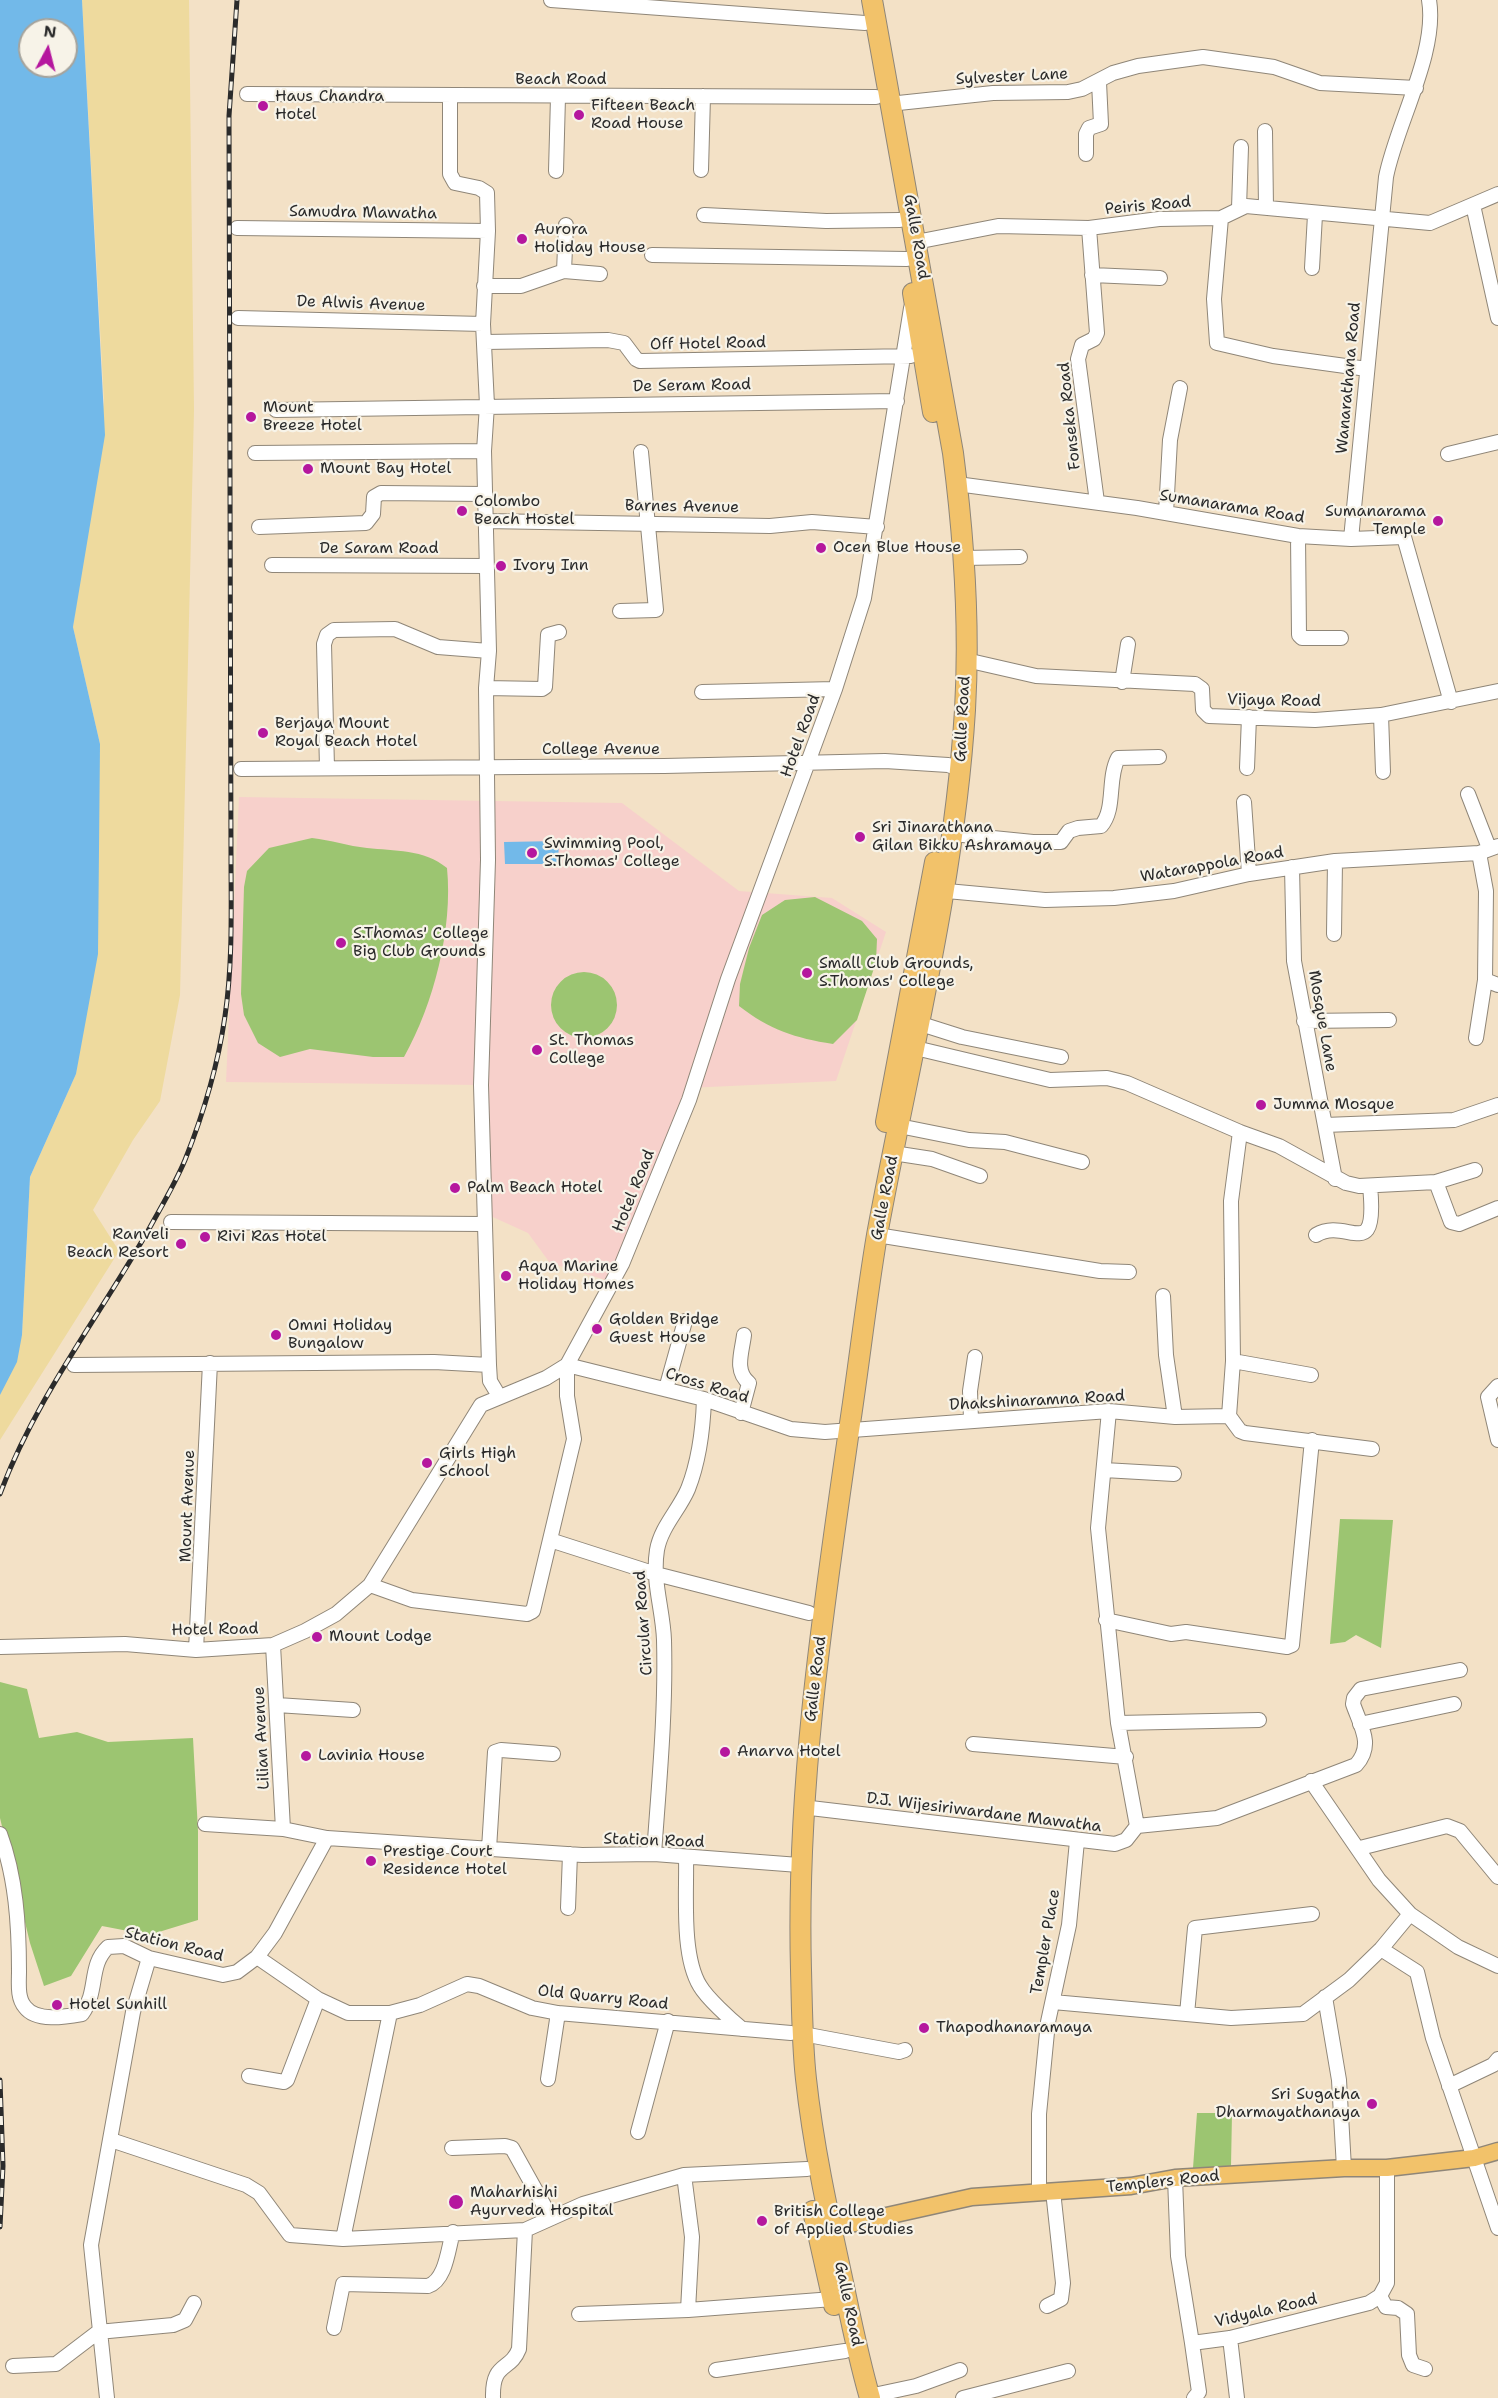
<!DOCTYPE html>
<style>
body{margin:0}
#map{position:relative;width:1498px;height:2398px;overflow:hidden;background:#f3e1c6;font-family:"Shantell Sans",sans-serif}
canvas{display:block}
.north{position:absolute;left:18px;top:18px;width:60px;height:60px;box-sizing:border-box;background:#f7f3e8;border:2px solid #a5a39c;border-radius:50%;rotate:7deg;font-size:16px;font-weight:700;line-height:24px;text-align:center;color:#2b2b2b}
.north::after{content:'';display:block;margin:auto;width:21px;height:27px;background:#b5179e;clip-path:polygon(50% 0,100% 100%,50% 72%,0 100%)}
</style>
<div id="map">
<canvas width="1498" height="2398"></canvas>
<div class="north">N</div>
</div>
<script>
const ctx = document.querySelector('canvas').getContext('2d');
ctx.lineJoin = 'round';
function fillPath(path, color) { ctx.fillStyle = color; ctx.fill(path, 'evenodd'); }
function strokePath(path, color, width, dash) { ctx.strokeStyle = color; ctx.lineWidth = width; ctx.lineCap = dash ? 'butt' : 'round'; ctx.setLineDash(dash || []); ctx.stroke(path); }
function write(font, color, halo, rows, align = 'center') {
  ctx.font = font + ' "Shantell Sans",sans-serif'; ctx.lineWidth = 4.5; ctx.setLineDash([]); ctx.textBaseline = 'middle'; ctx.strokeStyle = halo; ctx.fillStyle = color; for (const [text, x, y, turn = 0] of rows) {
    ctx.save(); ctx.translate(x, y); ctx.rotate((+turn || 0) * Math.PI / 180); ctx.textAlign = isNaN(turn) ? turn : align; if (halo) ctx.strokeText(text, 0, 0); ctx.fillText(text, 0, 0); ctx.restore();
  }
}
const built = new Path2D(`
 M239 797 622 803 739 891 832 898 886 932 836 1081 688 1088 609 1281 550 1263 528 1233 484 1213 481 1085 226 1082Z`);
const green = new Path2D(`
 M312 838C331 840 348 846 367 848 394 851 424 849 447 868 453 928 434 1004 404 1057H373L310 1049 280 1057 258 1043 244 1015 241 994 244 887 247 871 269 848Z
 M815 897 862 921 877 939 876 962 857 1020 833 1044C795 1038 770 1030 739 1006L740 984 749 948 762 915 785 900Z
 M551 1005a33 33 0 1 1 66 0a33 33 0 1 1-66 0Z
 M1340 1519 1393 1520 1381 1648 1356 1635 1345 1642 1330 1644Z
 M0 1682 27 1689 39 1738 77 1732 108 1742 193 1738 198 1831V1920L149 1935 102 1926 71 1976 44 1986 30 1943 0 1818Z
 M1197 2113H1232L1231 2166 1193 2168Z`);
const sand = new Path2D(`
 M82 0H189L194 410 180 995 160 1101 133 1140 93 1210 119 1251 0 1440V1395L22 1335 30 1177 76 1074 100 744 73 627 104 401Z`);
const water = new Path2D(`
 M0 0H82L105 435 73 627 100 744 98 954 76 1074 30 1177 22 1335 17 1362 0 1395ZM30 30H66V66H30Z
 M559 841 558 864H505L504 842Z`);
const minor = new Path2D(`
 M551 0 865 23
 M247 94 876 97
 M450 96V174L455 183 479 188 487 193 488 231 483 324 487 405 484 451 489 651 486 688 488 860 481 1085 489 1365 490 1381 499 1396
 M889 104 993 93 1068 92 1082 89 1113 73 1138 66 1203 57 1274 67 1320 83 1416 88
 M1265 131 1266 208
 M1086 154V134L1089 128 1101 124 1099 82
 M701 170 703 96
 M556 171 558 97
 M1473 205 1498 318
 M1239 208 1241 147
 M704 215 826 221 900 220
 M1221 218 1214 299 1217 343 1273 356 1367 369
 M237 228 488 231
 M1089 228 1097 333 1094 339 1082 345 1078 359 1097 502
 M916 242 998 226 1089 228 1159 219 1221 218 1246 206 1430 223 1498 194
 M652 255 907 259
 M1312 268 1315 215
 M564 271 566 225
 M1092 275 1160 278
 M484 286H521L564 271 600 274
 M238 318 483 324
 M485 342 608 340 624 343 636 359 640 361 911 356
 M276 410 897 401
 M255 453 484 451
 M1448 454 1498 442
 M957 484 1137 508 1298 536 1351 539 1404 537 1451 702
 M1166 513 1170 440 1180 388
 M485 521 770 526 812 522 877 527
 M259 527 366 523 373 514 374 497 381 493 485 494
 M1298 536 1299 635 1302 638H1341
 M1351 539 1386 177C1396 125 1438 52 1429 0
 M963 558 1020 557
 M272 565 487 566
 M620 611 656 610 641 452
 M966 660 1036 676 1195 684 1202 689 1203 710 1209 716 1315 720 1381 715 1498 691
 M1122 682 1128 644
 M486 688 542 689 545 687 548 635 559 632
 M702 692 835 689
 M1381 715 1383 772
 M327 768 324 644 327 635 334 630 395 629 438 647 489 651
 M1247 768 1249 717
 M241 769 664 766 885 761 948 765 960 769
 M1468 794 1489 848
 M1244 802 1249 874
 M953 834 1033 842H1061L1069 831 1078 828 1101 826C1116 809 1107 779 1118 758L1159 757
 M1479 853 1486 891 1485 980 1498 985
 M1292 867 1294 961 1335 1179
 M936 890 1045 900 1114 898 1174 891 1249 874 1335 861 1479 853 1498 846
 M1334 934 1335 861
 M1304 1021 1389 1020
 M921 1024 962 1037 1061 1057
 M1476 1038 1485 980
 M907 1046 1050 1080 1107 1078 1127 1083 1240 1132 1279 1146 1346 1183 1359 1186 1436 1182 1475 1170
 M1325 1125 1454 1120 1498 1105
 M899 1126 969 1140 1005 1142 1082 1162
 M893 1153 932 1159 980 1176
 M1436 1182 1451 1222 1459 1224 1498 1208
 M171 1222 484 1224
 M877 1235 1100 1271 1129 1272
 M1316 1235C1348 1216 1378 1266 1370 1186
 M1163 1296 1166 1355 1175 1417
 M1233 1361 1311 1375
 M74 1365 434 1362 489 1365
 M567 1365 704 1399 791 1429 825 1432 1109 1411 1175 1417 1229 1416 1240 1431 1245 1433 1372 1449
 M1498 1386 1488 1397 1498 1440
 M666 1389 685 1321
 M1109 1411 1098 1528 1118 1723 1137 1826
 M741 1413 749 1383C734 1371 742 1352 744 1335
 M1229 1416 1233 1361 1231 1201 1240 1132
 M971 1420 970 1391 975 1357
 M1104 1470 1174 1474
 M550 1540 656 1574 809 1613
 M370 1585 412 1600 527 1614 533 1611 574 1439 567 1396V1365
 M1106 1620 1171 1634 1186 1632 1287 1647 1292 1645 1312 1440
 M273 1645 283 1829
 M0 1647 125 1644 196 1650 273 1645 305 1631 336 1614 370 1585 481 1405 546 1378 567 1365 622 1264 689 1100 728 979 835 689 864 598 911 308
 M196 1650 210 1363
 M277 1705 353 1710
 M1118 1723 1259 1720
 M1360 1724 1454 1704
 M973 1744 1126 1757
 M1311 1781 1379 1880 1410 1914 1458 1947 1498 1966
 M802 1807 1115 1844 1126 1840 1137 1826 1217 1818 1356 1765C1374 1745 1361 1727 1353 1704L1354 1698 1361 1689 1460 1670
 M205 1824 283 1829 327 1838 582 1855 654 1854 799 1865
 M0 1834C16 1877 19 1925 19 1971 19 1983 17 1998 25 2007 36 2022 65 2017 82 2014 99 1990 88 1966 108 1947L124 1946 149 1958 223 1975 237 1972 257 1957 275 1933 327 1838
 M1360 1848 1447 1826 1460 1831 1498 1877
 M489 1849 495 1752 501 1750 553 1754
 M654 1854C659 1783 666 1712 664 1640 663 1610 652 1581 657 1550 661 1527 679 1510 688 1489 699 1461 703 1429 704 1399
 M686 1857C687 1893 681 1955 700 1986 707 1998 730 2019 742 2029
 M568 1908 570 1854
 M1381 1949 1417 1972 1433 2038 1498 2228
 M257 1957 318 1999 348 2013H390L420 2005 467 1984 479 1986 532 2008 558 2013 791 2033
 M1325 1997 1339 2080 1344 2168
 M1053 2002 1231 2018 1303 2014 1349 1980 1381 1949 1410 1914
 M1187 2014 1195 1928 1312 1914
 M803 2034 899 2052 905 2050
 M249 2076 284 2082 287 2080 318 1999
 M548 2079 558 2013
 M1449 2086 1493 2065 1498 2059
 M638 2132 668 2021
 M111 2140 246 2185 259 2193 290 2235 343 2239 525 2230 583 2204 684 2175 807 2169
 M452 2148 505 2146 512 2148 551 2218
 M684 2175 692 2237 688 2310
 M1175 2178 1178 2256 1192 2343 1230 2338 1369 2303 1380 2296 1387 2283V2168
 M1039 2191V2114L1048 2022 1069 1925 1077 1841
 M343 2239 390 2013
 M1380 2296 1386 2307 1398 2308 1407 2314 1409 2355 1413 2365 1425 2369
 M1047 2306 1061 2299 1063 2283 1053 2191
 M579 2314 688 2310 833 2299
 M334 2328 343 2284 428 2286C446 2280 448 2249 453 2232
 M1230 2338 1237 2398
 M1192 2343 1199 2392 1194 2398
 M13 2366 56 2364 98 2332 173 2325 185 2320 194 2303
 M716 2370 845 2351
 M869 2396 916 2386 960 2370
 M107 2398 91 2245 133 2012 149 1958
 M493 2398C492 2361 510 2372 519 2349L525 2230
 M963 2398 1068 2371`);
const major = new Path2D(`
 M819 2231 972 2197 1131 2186 1175 2178 1344 2168H1387L1474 2158 1498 2151`);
const highway = new Path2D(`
 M913 293 933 412
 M886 1122 935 862
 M813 2211 834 2305
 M870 2398C858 2357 850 2315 841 2273 827 2209 813 2144 806 2079 802 2043 802 2006 801 1970 796 1788 823 1610 849 1430 859 1365 866 1300 877 1235 909 1060 954 888 965 710 970 625 964 538 953 453L872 0`);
const rail = new Path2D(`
 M0 1494C35 1399 99 1317 149 1229 161 1207 175 1184 185 1160 203 1115 218 1065 225 1016 233 962 231 907 231 853L229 116 237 0
 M0 2080 3 2166 0 2227`);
const markers = [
 [263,106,6,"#b5179e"],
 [579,115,6,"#b5179e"],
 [522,239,6,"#b5179e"],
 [251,417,6,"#b5179e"],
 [308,469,6,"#b5179e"],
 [462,511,6,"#b5179e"],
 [1438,521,6,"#b5179e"],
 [821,548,6,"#b5179e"],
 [501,566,6,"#b5179e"],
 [263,733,6,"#b5179e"],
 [860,837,6,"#b5179e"],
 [532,853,6,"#b5179e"],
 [341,943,6,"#b5179e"],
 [807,973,6,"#b5179e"],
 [537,1050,6,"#b5179e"],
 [1261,1105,6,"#b5179e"],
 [455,1188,6,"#b5179e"],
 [205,1237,6,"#b5179e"],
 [181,1244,6,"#b5179e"],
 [506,1276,6,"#b5179e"],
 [597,1329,6,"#b5179e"],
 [276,1335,6,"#b5179e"],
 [427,1463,6,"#b5179e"],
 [317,1637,6,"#b5179e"],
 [725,1752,6,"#b5179e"],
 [306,1756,6,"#b5179e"],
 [371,1861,6,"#b5179e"],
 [57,2005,6,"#b5179e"],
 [924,2028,6,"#b5179e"],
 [1372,2104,6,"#b5179e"],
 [456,2202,8,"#b5179e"],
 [762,2221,6,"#b5179e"]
];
const streetNames = [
 ["Sylvester Lane",1012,77,-3],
 ["Beach Road",561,80],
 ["Peiris Road",1148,206,-5],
 ["Samudra Mawatha",363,213,1],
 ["Galle Road",916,237,80],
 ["De Alwis Avenue",361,304,2],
 ["Off Hotel Road",708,344,-1],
 ["Wanarathana Road",1349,378,-85],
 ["De Seram Road",692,386,-1],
 ["Fonseka Road",1070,416,-96],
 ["Barnes Avenue",682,507,1],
 ["Sumanarama Road",1232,507,9],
 ["De Saram Road",379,549],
 ["Vijaya Road",1274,701,1],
 ["Galle Road",963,719,-87],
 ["Hotel Road",801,736,-70],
 ["College Avenue",601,750],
 ["Watarappola Road",1212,865,-10],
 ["Mosque Lane",1322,1021,80],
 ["Hotel Road",634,1191,-68],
 ["Galle Road",885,1198,-79],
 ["Cross Road",707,1386,17],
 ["Dhakshinaramna Road",1037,1401,-3],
 ["Mount Avenue",188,1506,-88],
 ["Circular Road",644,1623,-94],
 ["Hotel Road",215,1630,-1],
 ["Galle Road",816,1679,-83],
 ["Lilian Avenue",262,1738,-93],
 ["D.J. Wijesiriwardane Mawatha",984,1813,7],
 ["Station Road",654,1841,2],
 ["Templer Place",1046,1942,-80],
 ["Station Road",174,1945,14],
 ["Old Quarry Road",603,1998,6],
 ["Templers Road",1163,2182,-6],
 ["Galle Road",848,2304,78],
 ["Vidyala Road",1266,2311,-13]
];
const poiNames = [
 ["Haus Chandra",275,97],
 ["Hotel",275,115],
 ["Fifteen Beach",591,106],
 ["Road House",591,124],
 ["Aurora",534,230],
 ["Holiday House",534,248],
 ["Mount",263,408],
 ["Breeze Hotel",263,426],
 ["Mount Bay Hotel",320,469],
 ["Colombo",474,502],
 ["Beach Hostel",474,520],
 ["Sumanarama",1426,512,"right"],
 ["Temple",1426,530,"right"],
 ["Ocen Blue House",833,548],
 ["Ivory Inn",513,566],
 ["Berjaya Mount",275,724],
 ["Royal Beach Hotel",275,742],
 ["Sri Jinarathana",872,828],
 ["Gilan Bikku Ashramaya",872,846],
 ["Swimming Pool,",544,844],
 ["S.Thomas' College",544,862],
 ["S.Thomas' College",353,934],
 ["Big Club Grounds",353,952],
 ["Small Club Grounds,",819,964],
 ["S.Thomas' College",819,982],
 ["St. Thomas",549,1041],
 ["College",549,1059],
 ["Jumma Mosque",1273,1105],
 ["Palm Beach Hotel",467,1188],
 ["Ranveli",169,1235,"right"],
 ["Beach Resort",169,1253,"right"],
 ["Rivi Ras Hotel",217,1237],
 ["Aqua Marine",518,1267],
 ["Holiday Homes",518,1285],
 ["Golden Bridge",609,1320],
 ["Guest House",609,1338],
 ["Omni Holiday",288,1326],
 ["Bungalow",288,1344],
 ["Girls High",439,1454],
 ["School",439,1472],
 ["Mount Lodge",329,1637],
 ["Anarva Hotel",737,1752],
 ["Lavinia House",318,1756],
 ["Prestige Court",383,1852],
 ["Residence Hotel",383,1870],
 ["Hotel Sunhill",69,2005],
 ["Thapodhanaramaya",936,2028],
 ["Sri Sugatha",1360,2095,"right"],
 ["Dharmayathanaya",1360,2113,"right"],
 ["Maharhishi",470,2193],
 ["Ayurveda Hospital",470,2211],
 ["British College",774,2212],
 ["of Applied Studies",774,2230]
];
fillPath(built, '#f7d0cb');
fillPath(green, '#9cc571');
fillPath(sand, '#eeda9e');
fillPath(water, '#72b9e9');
strokePath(minor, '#8f8678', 16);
strokePath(major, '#8f8678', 19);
strokePath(highway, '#8f8678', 22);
strokePath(minor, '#fff', 14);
strokePath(major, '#f2c26a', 16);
strokePath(highway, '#f2c26a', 20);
strokePath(rail, '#2b2b2b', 5);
strokePath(rail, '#f7f3e8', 3, [9]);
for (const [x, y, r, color] of markers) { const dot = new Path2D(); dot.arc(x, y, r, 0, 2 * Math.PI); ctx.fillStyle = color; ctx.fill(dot); strokePath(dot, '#f7f3e8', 2); }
write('16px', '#2b2b2b', '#f7f3e8', streetNames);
write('16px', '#2b2b2b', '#f7f3e8', poiNames, 'left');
</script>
